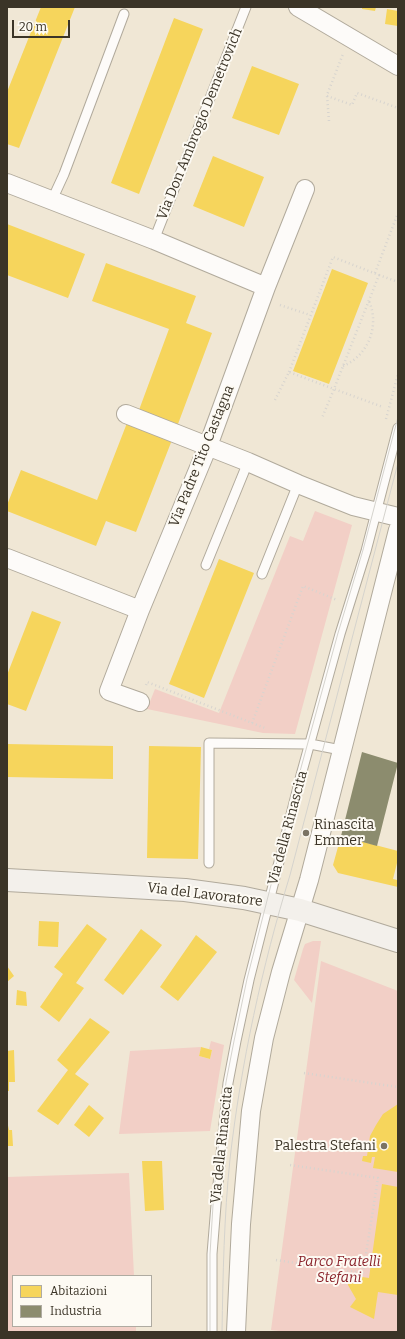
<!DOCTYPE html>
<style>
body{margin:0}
#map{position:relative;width:405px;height:1339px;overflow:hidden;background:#f0e7d5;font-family:Bitter,serif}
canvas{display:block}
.frame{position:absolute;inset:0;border:8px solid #3b3427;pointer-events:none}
.legend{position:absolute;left:12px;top:1275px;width:140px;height:52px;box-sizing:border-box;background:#fdfaf3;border:1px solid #afaba1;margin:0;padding:5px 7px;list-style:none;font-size:12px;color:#3b3427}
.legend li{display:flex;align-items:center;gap:8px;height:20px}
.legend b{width:20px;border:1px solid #afaba1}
.scale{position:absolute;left:12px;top:20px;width:58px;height:18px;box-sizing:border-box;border:2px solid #3b3427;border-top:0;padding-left:5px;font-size:12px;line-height:14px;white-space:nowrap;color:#3b3427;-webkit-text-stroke:3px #fdfaf3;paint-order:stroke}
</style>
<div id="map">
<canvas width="405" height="1339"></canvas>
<div class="frame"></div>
<ul class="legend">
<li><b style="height:11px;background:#f6d55c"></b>Abitazioni</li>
<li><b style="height:11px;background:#8c8c6e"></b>Industria</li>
</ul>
<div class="scale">20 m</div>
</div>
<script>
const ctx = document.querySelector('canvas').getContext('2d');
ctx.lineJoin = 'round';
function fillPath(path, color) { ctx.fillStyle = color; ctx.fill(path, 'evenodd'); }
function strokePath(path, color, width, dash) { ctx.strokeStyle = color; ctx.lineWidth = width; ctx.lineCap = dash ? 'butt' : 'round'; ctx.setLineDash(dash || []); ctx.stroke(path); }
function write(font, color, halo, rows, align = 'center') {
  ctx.font = font + ' Bitter,serif'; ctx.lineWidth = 4; ctx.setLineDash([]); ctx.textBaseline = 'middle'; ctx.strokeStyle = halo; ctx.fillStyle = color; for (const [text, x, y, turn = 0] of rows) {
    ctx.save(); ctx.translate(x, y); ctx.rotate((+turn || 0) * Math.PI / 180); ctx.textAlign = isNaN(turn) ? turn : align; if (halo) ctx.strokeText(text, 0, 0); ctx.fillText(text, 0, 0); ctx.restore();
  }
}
const green = new Path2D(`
 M315 511 352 525 295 734 263 733 147 709 155 689 219 713 290 536 303 541Z
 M313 941H321L312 1003 294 980 303 949 305 944Z
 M321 961 398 991V1332H287L271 1330Z
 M211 1041 224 1045 210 1131 119 1134 130 1051 201 1047 199 1056 210 1059 212 1050 209 1049Z
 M129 1173 134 1276H13V1326H136V1332H7V1177Z`);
const homes = new Path2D(`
 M41 7H75L19 148 7 144V92Z
 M362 7H376L375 11 362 9Z
 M387 9 398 11V26L385 24Z
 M174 18 203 29 139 194 111 183Z
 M252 66 299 84 279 135 232 118Z
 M213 156 264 177 244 227 193 206Z
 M7 224 85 254 68 298 7 275Z
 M106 263 196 296 186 323 212 333 178 424 139 410 169 329 92 301Z
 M332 269 368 283 329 384 293 371Z
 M127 423 172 440 136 532 106 521 96 546 7 511V505L21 470 97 500Z
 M219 559 254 573 204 698 169 684Z
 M32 611 61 622 26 711 7 704V675Z
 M7 744 113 746V779L7 777Z
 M149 746 201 747 198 859 147 858Z
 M341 836 398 851V859L393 879 397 880 398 877V887L338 873 333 865Z
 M39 921 59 922 58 947 38 946Z
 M87 924 107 939 76 983 84 988 59 1022 40 1007 63 974 54 967Z
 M141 929 162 945 123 995 104 980Z
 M196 935 217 952 178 1001 160 987Z
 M7 966 14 976 7 982Z
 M17 990 26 992 27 1006 16 1005Z
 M90 1018 110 1032 75 1074 89 1084 58 1125 37 1111 68 1070 57 1060Z
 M201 1047 212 1050 210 1059 199 1056Z
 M14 1050 15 1082H9V1091H7V1051Z
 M398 1104V1172L373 1168 375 1157H372L371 1163 362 1161 363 1156H367L370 1136 376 1125 383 1114Z
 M89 1105 104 1118 89 1137 74 1125Z
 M7 1121 9 1130H12L13 1146H7Z
 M142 1161H162L164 1210 145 1211Z
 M382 1184 398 1187V1295L378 1292 374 1319 350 1307 356 1299 348 1285V1280L349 1275 369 1278Z`);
const industry = new Path2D(`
 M362 752 398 763 377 846 341 836Z`);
const path = new Path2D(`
 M327 96 352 105 357 93 398 108
 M329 121 327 95 343 54
 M375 273 398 213
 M379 275 398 282
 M280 305 310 315
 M343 366C368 356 380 326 369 301
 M289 372 333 257 379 275 334 389 383 407
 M275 400 289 372 334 389 322 418
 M386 419 398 374
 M146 685 147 682 265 728
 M252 723 303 586 337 600
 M304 1073 398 1087
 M276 1260 363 1273 378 1178 290 1165`);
const lane = new Path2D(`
 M52 200 64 174 124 14
 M154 240 246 7
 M206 565 248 462
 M262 574 298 484
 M209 863V743L310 744 341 750
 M212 1332V1254L216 1205 228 1083 236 1041 249 980 301 775 340 634 366 551 398 428`);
const street = new Path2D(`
 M298 7 398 66
 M7 183 154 240 266 287
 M126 414 248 462 298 484 353 506 398 517
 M7 558 140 610
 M140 702 109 691 140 610 208 446 266 287 305 189
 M236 1332 241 1224 251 1111 264 1038 281 972 309 880 398 530`);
const secondary = new Path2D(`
 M7 880 185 890 244 898 300 910 398 941`);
const tram = new Path2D(`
 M210 1332V1254L213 1205 217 1158 226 1082 234 1041 247 979 299 775 338 633 363 550 398 417
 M222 1332C223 1274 224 1217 230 1159 241 1063 262 967 290 875L398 463`);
const markers = [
 [306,833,4,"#7a7364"],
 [384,1146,4,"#7a7364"]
];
const streetNames = [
 ["Via Don Ambrogio Demetrovich",200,124,-68],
 ["Via Padre Tito Castagna",202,456,-68],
 ["Via della Rinascita",288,828,-75],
 ["Via del Lavoratore",205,895,7],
 ["Via della Rinascita",222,1145,-84]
];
const poiNames = [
 ["Rinascita",314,825],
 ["Emmer",314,841],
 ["Palestra Stefani",376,1146,"right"]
];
const parkNames = [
 ["Parco Fratelli",339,1262],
 ["Stefani",339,1278]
];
fillPath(green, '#f2cfc6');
fillPath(homes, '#f6d55c');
fillPath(industry, '#8c8c6e');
strokePath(lane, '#b1aa9c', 11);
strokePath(street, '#b1aa9c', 20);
strokePath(secondary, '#b1aa9c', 24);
strokePath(path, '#d7d4cf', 2.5, [1, 3]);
strokePath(lane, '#fdfbf9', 9);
strokePath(street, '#fdfbf9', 18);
strokePath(secondary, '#f3f0eb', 22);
strokePath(tram, '#d5d3cd', 1);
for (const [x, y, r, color] of markers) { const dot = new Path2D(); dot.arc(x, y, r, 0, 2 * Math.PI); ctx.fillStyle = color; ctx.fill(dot); strokePath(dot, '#fdfaf3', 1.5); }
write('14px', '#3b3427', '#fdfaf3', streetNames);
write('14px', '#3b3427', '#fdfaf3', poiNames, 'left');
write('italic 14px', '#8a232b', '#fdfaf3', parkNames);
</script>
